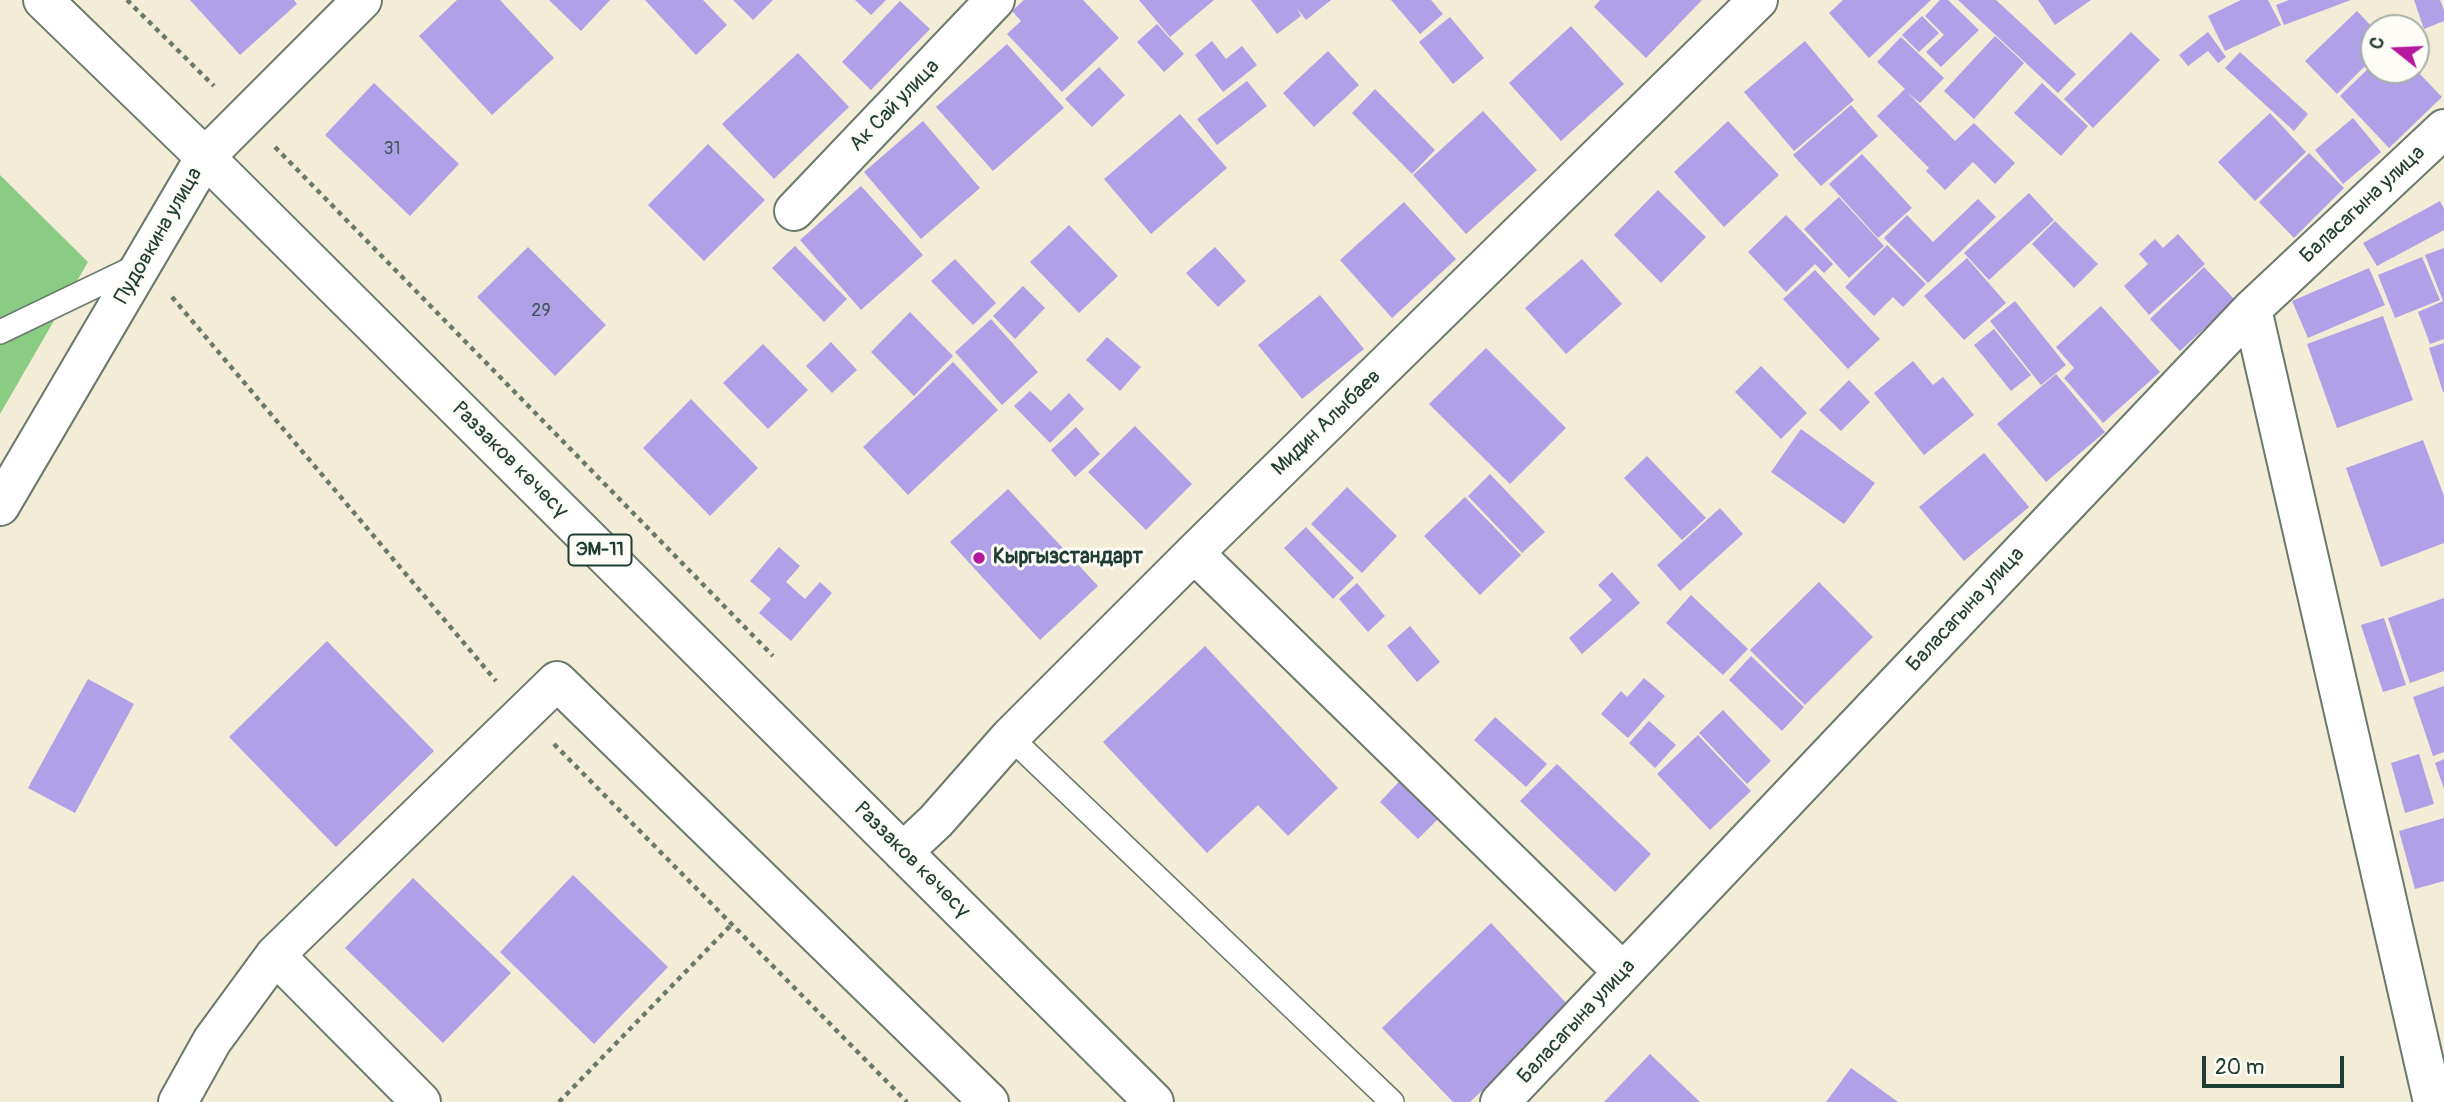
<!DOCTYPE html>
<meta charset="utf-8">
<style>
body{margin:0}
#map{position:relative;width:2444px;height:1102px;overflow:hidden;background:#f3ecd6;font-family:Pangolin,sans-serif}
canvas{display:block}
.north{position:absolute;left:2360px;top:14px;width:70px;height:70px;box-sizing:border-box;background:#fdfcf7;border:2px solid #a4b0a9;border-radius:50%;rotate:288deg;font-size:19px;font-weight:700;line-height:28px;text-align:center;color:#1f3d34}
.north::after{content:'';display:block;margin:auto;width:24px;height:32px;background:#b5179e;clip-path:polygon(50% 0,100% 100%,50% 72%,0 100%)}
.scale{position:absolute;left:2202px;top:1056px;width:142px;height:32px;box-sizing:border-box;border:4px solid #1f3d34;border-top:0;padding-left:9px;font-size:21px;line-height:24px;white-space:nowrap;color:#1f3d34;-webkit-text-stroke:5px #fdfcf7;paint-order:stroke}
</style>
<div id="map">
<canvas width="2444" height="1102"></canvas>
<div class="north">С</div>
<div class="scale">20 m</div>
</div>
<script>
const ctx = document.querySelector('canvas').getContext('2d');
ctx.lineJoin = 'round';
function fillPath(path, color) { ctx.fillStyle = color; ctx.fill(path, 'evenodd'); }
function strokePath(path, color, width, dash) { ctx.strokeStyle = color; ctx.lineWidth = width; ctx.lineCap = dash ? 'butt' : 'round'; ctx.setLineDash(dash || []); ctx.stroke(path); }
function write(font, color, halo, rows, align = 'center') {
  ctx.font = font + ' Pangolin,sans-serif'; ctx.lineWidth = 6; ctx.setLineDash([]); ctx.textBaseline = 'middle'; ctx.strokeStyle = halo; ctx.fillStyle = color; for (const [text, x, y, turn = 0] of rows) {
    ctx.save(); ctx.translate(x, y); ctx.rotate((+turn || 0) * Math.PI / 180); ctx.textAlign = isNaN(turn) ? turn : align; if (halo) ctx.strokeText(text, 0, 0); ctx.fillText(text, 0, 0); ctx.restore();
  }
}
const green = new Path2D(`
 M0 175 88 262 0 414Z`);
const building = new Path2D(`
 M190 0H294L297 4 240 55Z
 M457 0H500L554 58 492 115 419 36Z
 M549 0H610L581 31Z
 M645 0H703L727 25 696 55Z
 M733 0H773L753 20Z
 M855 0H886L871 15Z
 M1024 0H1083L1119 38 1062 92 1007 34 1021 21 1012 11Z
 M1139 0H1214L1170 37Z
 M1251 0H1331L1306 20 1297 8 1301 16 1277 34Z
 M1391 0H1431L1443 14 1420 34Z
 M1600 0H1702L1646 58 1594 7Z
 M1843 0H1931L1869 58 1829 13Z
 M1940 0H1948L1979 30 1941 67 1926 52 1944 35 1925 16Z
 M1958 0H1996L2076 74 2058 93Z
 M2038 0H2091L2055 25Z
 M2241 0H2268L2281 25 2225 51 2208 16Z
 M2289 0H2351L2284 25 2276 5Z
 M2414 0H2440L2444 10V21L2424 29Z
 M900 1 930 29 871 90 842 62Z
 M2357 11 2374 29V57L2337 94 2305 61Z
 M1922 16 1939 33 1919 52 1902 35Z
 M1450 17 1484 58 1453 84 1419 42Z
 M1157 24 1184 54 1164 72 1137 42Z
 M1571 26 1624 84 1561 141 1509 83Z
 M2131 32 2160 60 2093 128 2064 99Z
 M2208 32 2226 57 2218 63 2208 51 2188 66 2179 55Z
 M1995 36 2024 63 1974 119 1944 91Z
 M1901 37 1944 78 1920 103 1907 92 1955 141 1974 123 2015 163 1995 184 1973 162 1945 190 1926 171 1929 168 1877 116 1905 89 1877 62Z
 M1212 41 1226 59 1242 46 1257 65 1223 92 1195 55Z
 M1805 41 1854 100 1794 151 1744 92Z
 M1007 44 1064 108 993 171 936 107Z
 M1328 51 1359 85 1314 127 1283 93Z
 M2240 52 2308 114 2294 131 2225 68Z
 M798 53 849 107 774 179 722 124Z
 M2374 63V70H2416L2442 97 2389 148 2340 96Z
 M1099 67 1125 95 1092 127 1065 99Z
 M1247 81 1267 106 1217 145 1197 119Z
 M374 83 459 164 410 216 325 135Z
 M2042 83 2088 126 2061 156 2014 113Z
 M1375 89 1435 150 1412 174 1352 113Z
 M1851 105 1878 136 1821 186 1793 155Z
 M1483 111 1537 170 1466 234 1413 175Z
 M2270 113 2306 152 2255 201 2218 162Z
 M1180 114 1227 168 1151 234 1104 179Z
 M2353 118 2381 152 2343 184 2315 150Z
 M923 121 980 188 921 239 864 172Z
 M1728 121 1779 175 1724 227 1674 172Z
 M708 144 765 200 704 261 648 205Z
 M2309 153 2344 188 2294 238 2259 202Z
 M1862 154 1912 208 1878 238 1829 184Z
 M861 186 923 255 861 310 800 240Z
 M1658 190 1706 237 1661 283 1614 235Z
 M2029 193 2054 220 1989 280 1964 253Z
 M1839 197 1884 246 1849 278 1804 229Z
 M1978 199 1996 217 1928 283 1884 238 1907 215 1933 242Z
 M2440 201 2444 209V230L2377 266 2363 243Z
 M1404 202 1456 259 1392 318 1340 260Z
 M1786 215 1833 264 1824 273 1815 264 1786 292 1748 252Z
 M2055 221 2098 264 2074 288 2032 244Z
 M1069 225 1118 276 1079 313 1030 262Z
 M2178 234 2205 264 2149 315 2124 286 2148 264 2139 254 2155 239 2163 248Z
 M1887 245 1926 284 1903 307 1893 297 1874 316 1845 287Z
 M795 246 847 299 824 322 772 268Z
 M528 247 606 325 555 376 477 297Z
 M1215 247 1246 281 1218 307 1186 273Z
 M2444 248V339L2430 344 2418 312 2443 301 2425 255Z
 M2422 257 2440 300 2395 318 2378 275Z
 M1967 258 2006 303 1964 340 1924 296Z
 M955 259 996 303 973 325 931 281Z
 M1582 259 1622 304 1566 354 1525 308Z
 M2204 267 2235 300 2180 351 2150 319Z
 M2369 268 2385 305 2308 338 2292 301Z
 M1815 270 1880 339 1848 369 1783 299Z
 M1023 286 1045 308 1015 339 993 316Z
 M1320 295 1364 349 1302 399 1258 345Z
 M2015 301 2066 365 2041 385 1990 321Z
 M2101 306 2160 372 2103 423 2064 378 2074 368 2056 347Z
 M910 312 953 356 914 396 871 352Z
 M2383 316 2413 400 2337 428 2307 344Z
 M991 319 1038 372 1002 405 955 352Z
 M1994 329 2031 375 2011 391 1974 345Z
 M1107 337 1141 367 1120 391 1086 360Z
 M831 342 857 370 832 393 806 366Z
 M2444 343V392H2443L2429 348Z
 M763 344 808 390 768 429 723 383Z
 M1486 348 1566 428 1510 484 1429 404Z
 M1913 361 1933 385 1943 377 1974 415 1924 455 1874 393Z
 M953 362 998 410 908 495 863 447Z
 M1761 366 1807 413 1781 439 1735 392Z
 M2056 374 2105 432 2046 482 1997 424Z
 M1849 380 1870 402 1841 431 1819 410Z
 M1030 391 1051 411 1069 393 1084 409 1050 443 1014 406Z
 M691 399 758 468 710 516 643 448Z
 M1135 426 1192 484 1146 530 1088 472Z
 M1076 427 1100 454 1075 477 1051 450Z
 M1801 429 1875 483 1844 524 1771 472Z
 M2423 440 2444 496V543L2381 567 2346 468Z
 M1984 453 2029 507 1964 561 1919 507Z
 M1647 456 1706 518 1682 540 1624 478Z
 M1490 474 1545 532 1522 553 1468 496Z
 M1347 487 1397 536 1362 573 1311 524Z
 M1008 489 1098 586 1040 640 950 542Z
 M1465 497 1521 555 1480 595 1424 536Z
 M1720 508 1743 534 1680 591 1657 565Z
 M1306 527 1354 578 1333 599 1284 548Z
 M779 547 800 566 786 582 805 599 820 582 832 593 791 641 759 613 771 599 750 581Z
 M1612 572 1640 603 1582 654 1569 638 1612 600 1598 585Z
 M1819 582 1873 637 1805 705 1750 650Z
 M1357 583 1385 616 1368 632 1339 599Z
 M1691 595 1748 649 1723 675 1666 623Z
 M2444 598V671L2410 683 2388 618Z
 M2384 618 2406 685 2383 692 2361 625Z
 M1410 626 1440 662 1417 682 1387 646Z
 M327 641 434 751 336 847 229 737Z
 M1205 646 1338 788 1288 836 1258 805 1207 853 1103 742Z
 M1751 656 1804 707 1782 731 1729 680Z
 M1644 678 1665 696 1628 738 1601 714 1621 691 1627 697Z
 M88 679 134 704 75 813 28 788Z
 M2444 686V752L2433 756 2413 697Z
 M1723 710 1771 761 1747 784 1699 733Z
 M1495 717 1547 764 1526 787 1474 740Z
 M1649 721 1676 745 1655 768 1629 743Z
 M1698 735 1751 791 1710 830 1657 774Z
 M2419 754 2434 804 2405 813 2391 763Z
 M2444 759V789L2435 763Z
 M1557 764 1651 854 1615 892 1520 801Z
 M1408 772 1447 810 1418 839 1380 802Z
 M2444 818V881L2415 889 2399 831Z
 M573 875 668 967 594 1044 500 952Z
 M413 878 511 973 443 1043 345 948Z
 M1491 923 1570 1007 1470 1102H1453L1382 1028Z
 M1650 1054 1700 1102H1604Z
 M1851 1068 1898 1102H1826Z`);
const path = new Path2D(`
 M127 0 214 86
 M275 147 773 656
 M172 297 496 681
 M554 744 907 1102
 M559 1102 733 923`);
const service = new Path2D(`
 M0 332 137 266
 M1010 737 1392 1102`);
const minor = new Path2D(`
 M794 211 995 0
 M2252 309 2433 1102
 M0 506 205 157 362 0
 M1194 553 1623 972
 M903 852 936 821 1010 737 1194 553 1758 0
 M275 955 421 1102
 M178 1102 212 1041 275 955 557 681 989 1102
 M1500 1102 2252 309 2444 129`);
const trunk = new Path2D(`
 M43 0 205 157 1154 1102`);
const markers = [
 [979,558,7,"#b5179e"]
];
const numberNames = [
 ["31",392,149],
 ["29",541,311]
];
const shields = [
 [600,550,63]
];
const shieldNames = [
 ["ЭМ-11",600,550]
];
const streetNames = [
 ["Ак Сай улица",895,106,-46],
 ["Баласагына улица",2363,205,-43],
 ["Пудовкина улица",159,236,-60],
 ["Мидин Алыбаев",1327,423,-44],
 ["Раззаков көчөсү",510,461,45],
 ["Баласагына улица",1966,610,-47],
 ["Раззаков көчөсү",912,861,45],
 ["Баласагына улица",1577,1022,-47]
];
const poiNames = [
 ["Кыргызстандарт",993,558]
];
fillPath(green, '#8acc84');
fillPath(building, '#b0a0e7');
strokePath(service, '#697a6d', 26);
strokePath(minor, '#697a6d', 42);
strokePath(trunk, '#697a6d', 42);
strokePath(path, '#697a6d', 4.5, [5, 5]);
strokePath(service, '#fff', 23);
strokePath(minor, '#fff', 38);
strokePath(trunk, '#fff', 38);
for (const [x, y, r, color] of markers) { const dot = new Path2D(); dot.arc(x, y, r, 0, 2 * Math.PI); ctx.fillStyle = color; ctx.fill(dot); strokePath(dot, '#fdfcf7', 2.5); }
write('18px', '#435661', null, numberNames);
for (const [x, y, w] of shields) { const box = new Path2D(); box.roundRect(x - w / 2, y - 15.5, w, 31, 5); ctx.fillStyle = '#fdfcf7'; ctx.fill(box); strokePath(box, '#1f3d34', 2); }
write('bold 19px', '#1f3d34', null, shieldNames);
write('21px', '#1f3d34', '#fdfcf7', streetNames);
write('bold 21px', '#1f3d34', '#fdfcf7', poiNames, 'left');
</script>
